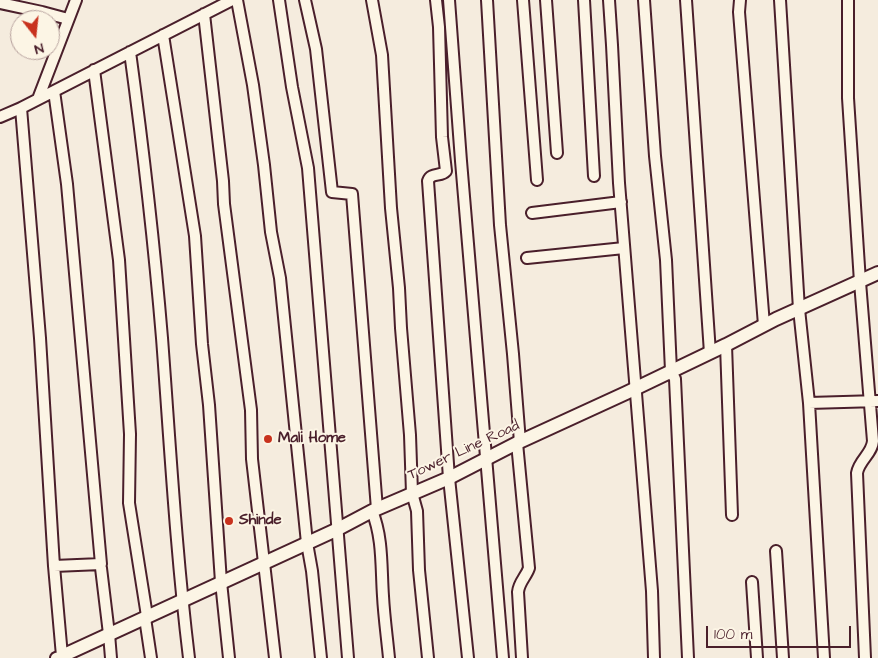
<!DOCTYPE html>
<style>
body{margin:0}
#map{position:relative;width:878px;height:658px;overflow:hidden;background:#f5ecde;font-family:"Architects Daughter",sans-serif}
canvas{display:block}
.north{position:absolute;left:10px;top:10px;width:50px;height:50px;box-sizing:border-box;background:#fcf5e5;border:1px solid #b59f9b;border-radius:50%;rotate:164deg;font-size:14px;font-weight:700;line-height:20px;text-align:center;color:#4a1f2b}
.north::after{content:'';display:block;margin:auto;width:18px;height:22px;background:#c8321e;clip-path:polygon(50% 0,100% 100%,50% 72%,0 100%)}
.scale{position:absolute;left:706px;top:626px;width:145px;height:22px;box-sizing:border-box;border:2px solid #4a1f2b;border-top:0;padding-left:6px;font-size:15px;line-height:18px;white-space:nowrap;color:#4a1f2b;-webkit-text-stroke:4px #fcf5e5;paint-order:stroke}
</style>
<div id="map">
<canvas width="878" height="658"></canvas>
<div class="north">N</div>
<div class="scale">100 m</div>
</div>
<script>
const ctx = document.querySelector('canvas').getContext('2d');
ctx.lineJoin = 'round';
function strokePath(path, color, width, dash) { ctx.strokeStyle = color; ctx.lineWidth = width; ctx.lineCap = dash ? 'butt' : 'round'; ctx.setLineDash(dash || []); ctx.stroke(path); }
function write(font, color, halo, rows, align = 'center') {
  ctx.font = font + ' "Architects Daughter",sans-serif'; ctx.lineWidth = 4; ctx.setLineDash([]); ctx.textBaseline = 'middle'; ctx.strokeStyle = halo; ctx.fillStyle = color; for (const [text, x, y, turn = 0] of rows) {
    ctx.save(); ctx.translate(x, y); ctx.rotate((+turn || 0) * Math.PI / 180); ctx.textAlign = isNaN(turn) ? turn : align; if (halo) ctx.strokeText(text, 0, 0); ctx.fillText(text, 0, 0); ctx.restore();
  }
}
const minor = new Path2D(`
 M237 0 253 85 264 165 271 232 280 278 307 543 312 571 321 658
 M279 0 292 87 308 168 348 658
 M305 0 316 49 332 192 352 194 377 509
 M372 0 382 55 391 208 399 288 401 328 410 435 412 493 417 511 419 570 428 658
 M436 0 439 27 442 137 446 171C441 177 431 172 428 181L449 478 468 658
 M449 0 461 161 503 658
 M487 0 500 225 513 354 520 442
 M523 0 537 180
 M546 0 557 153
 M584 0 594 176
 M609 0 612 45 619 183 652 591 654 658
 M644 0 655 156 666 260 671 371 675 379 688 658
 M686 0 710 353
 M740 0 739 12 764 325
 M780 0 799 309 809 403 824 658
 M848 0V98L860 282 873 441C872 454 859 460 857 473L865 658
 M0 3 42 12 68 19
 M204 14 223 181 224 204 251 410 252 459 275 658
 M163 35 195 236 202 344 209 405 221 582 229 658
 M130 52C143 147 154 242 162 338 170 444 176 552 189 658
 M94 70 119 260 130 434 129 503 147 616
 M38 99 76 0
 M21 108 40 338 54 566 62 656 56 658
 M0 117 21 108 232 0
 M532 213 621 202
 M527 258 624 248
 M726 345 732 515
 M809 403 878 401
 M517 443 529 568C526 577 519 582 518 592L522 658
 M372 511C383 538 381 567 383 596 384 616 387 637 389 658
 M776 551 783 658
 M54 566 101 564 67 184 54 91
 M101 568 109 634 111 658
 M752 582 757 658
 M145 618 151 658`);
const tertiary = new Path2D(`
 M62 658V656L338 529 372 511 449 478 517 443 626 393 726 345 776 319 878 273`);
const markers = [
 [268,439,5,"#c8321e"],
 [229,521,5,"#c8321e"]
];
const poiNames = [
 ["Mali Home",278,439],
 ["Shinde",239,521]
];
const streetNames = [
 ["Tower Line Road",464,451,-25]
];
strokePath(minor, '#4a1f2b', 14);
strokePath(tertiary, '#4a1f2b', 16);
strokePath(minor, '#fcf5e5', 10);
strokePath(tertiary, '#fcf5e5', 12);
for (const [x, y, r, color] of markers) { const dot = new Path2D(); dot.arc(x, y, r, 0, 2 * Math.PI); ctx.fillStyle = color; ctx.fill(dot); strokePath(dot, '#fcf5e5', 2); }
write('bold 15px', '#4a1f2b', '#fcf5e5', poiNames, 'left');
write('15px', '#4a1f2b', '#fcf5e5', streetNames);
</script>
